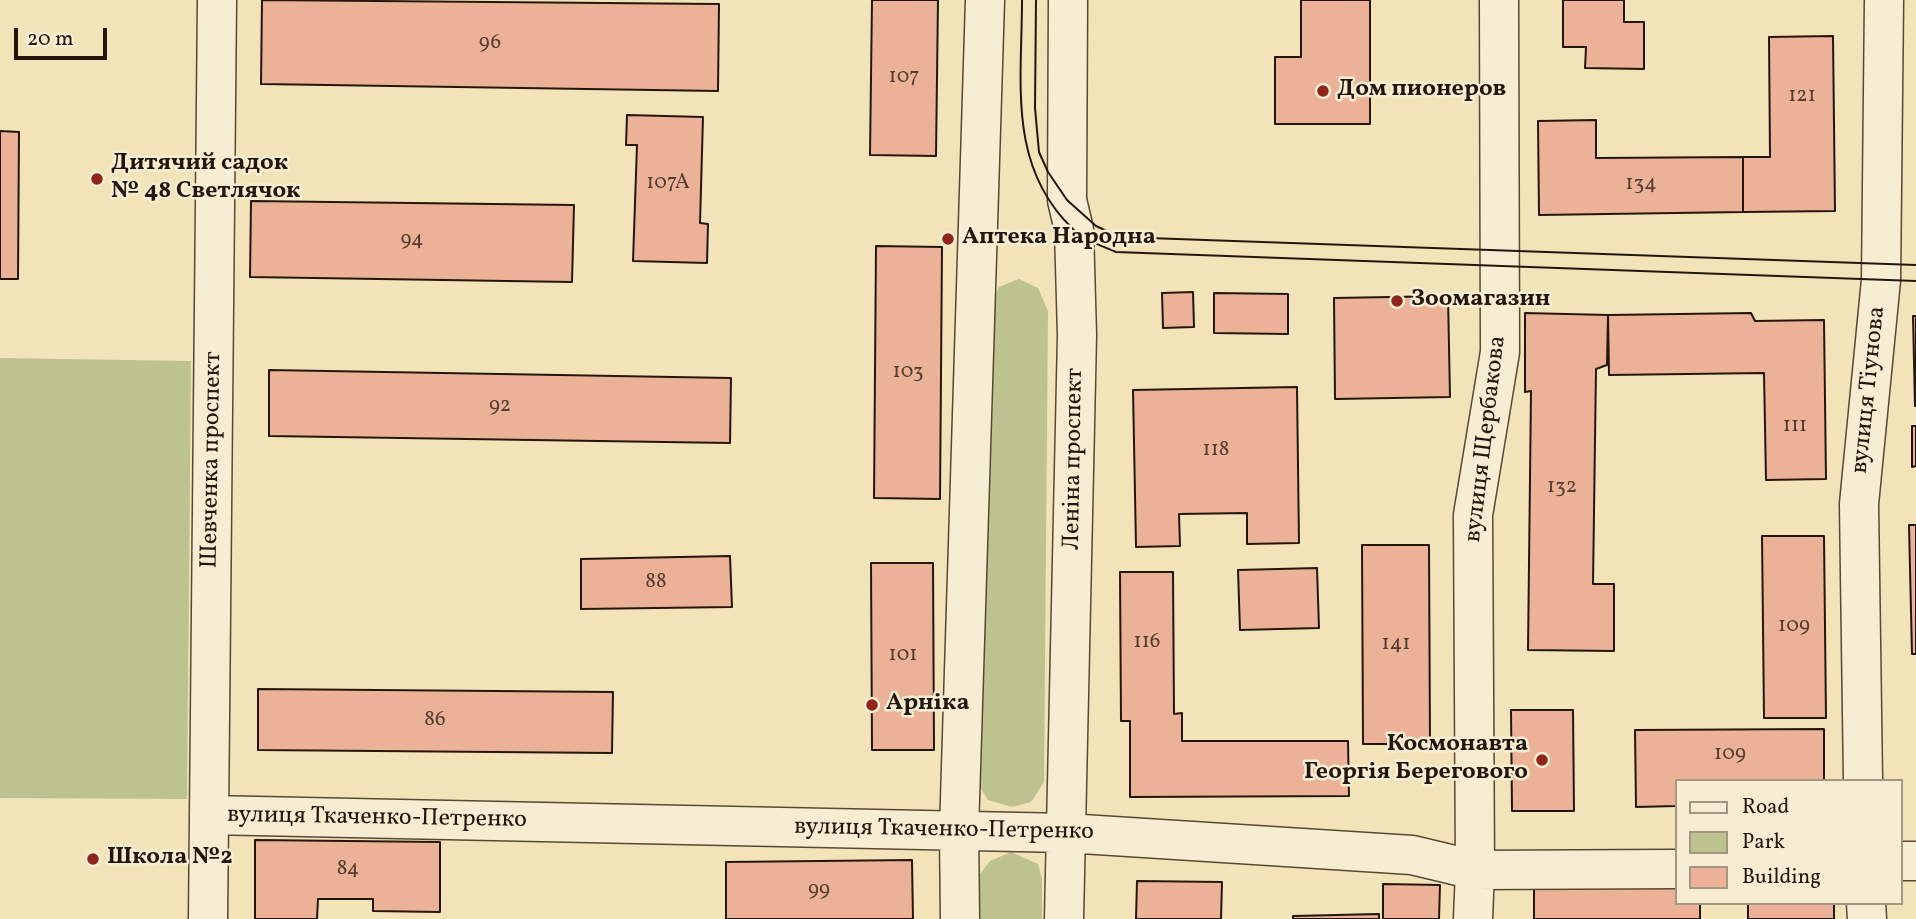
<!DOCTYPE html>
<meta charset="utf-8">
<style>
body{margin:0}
#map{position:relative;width:1916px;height:919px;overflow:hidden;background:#f3e3b9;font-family:Vollkorn,serif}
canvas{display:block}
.legend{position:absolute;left:1675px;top:779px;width:228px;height:126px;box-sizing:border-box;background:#f7edd2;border:2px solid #a39783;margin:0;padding:9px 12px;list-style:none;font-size:21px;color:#24160c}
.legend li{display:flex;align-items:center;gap:14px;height:35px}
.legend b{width:35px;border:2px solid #a39783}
.scale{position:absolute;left:14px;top:28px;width:93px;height:32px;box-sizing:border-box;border:4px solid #24160c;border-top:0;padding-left:9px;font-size:21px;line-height:24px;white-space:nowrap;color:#24160c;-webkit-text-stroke:5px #f7edd2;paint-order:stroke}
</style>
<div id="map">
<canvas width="1916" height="919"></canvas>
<ul class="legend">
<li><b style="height:9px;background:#f7edd2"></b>Road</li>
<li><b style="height:19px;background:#bcc38f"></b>Park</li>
<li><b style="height:19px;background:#ebb298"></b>Building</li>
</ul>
<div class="scale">20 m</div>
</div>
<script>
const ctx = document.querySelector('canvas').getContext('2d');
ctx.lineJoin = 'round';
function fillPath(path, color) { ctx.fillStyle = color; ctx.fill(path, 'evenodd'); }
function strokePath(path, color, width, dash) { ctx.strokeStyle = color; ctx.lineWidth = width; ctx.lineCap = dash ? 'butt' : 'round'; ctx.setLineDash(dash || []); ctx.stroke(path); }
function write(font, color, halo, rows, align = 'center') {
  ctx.font = font + ' Vollkorn,serif'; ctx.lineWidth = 5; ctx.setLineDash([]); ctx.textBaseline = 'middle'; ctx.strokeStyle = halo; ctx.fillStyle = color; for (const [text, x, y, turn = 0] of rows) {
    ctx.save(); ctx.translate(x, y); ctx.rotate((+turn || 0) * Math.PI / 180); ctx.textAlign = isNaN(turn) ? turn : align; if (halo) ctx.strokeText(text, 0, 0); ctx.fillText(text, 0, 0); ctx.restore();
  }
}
const green = new Path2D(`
 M1019 279 1038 288 1048 311 1044 782 1031 802 1012 807 988 800 978 784 989 307 999 287Z
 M0 358 191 361 187 799 0 798Z
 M1011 852 1038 864 1042 879V919H979L980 874 990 861Z`);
const building = new Path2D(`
 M262 0 719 4 718 91 261 84Z
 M872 0H938L936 156 870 155Z
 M1301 0H1370V124H1275V57H1301Z
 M1563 0H1624V22H1644V69L1585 68 1586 47H1563Z
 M1833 36 1835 211 1743 212V157H1770L1769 37Z
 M627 115 703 117 700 223 708 224 707 263 633 261 637 145H626Z
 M1596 120V158L1743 157V212L1539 215 1538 121Z
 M0 131 19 132 18 279H0Z
 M251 201 574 205 572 282 250 277Z
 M876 246 942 247 940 499 874 498Z
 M1193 292 1194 327 1163 328 1162 293Z
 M1214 293 1288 294V334L1214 333Z
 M1448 296 1450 397 1335 399 1334 298Z
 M1525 313 1608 315 1607 365 1596 369 1593 584H1614V651L1528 650 1531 391 1525 392Z
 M1751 313 1755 321 1824 320 1826 479 1766 480 1764 373 1609 375 1608 315Z
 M1913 316H1916V406H1915Z
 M269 370 731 378 730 443 269 436Z
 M1297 387 1299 543 1247 544V513L1179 514 1180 546 1136 547 1133 390Z
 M1912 426H1916V466L1912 467Z
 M1909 525H1916V654H1912Z
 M1762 536H1824L1826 718H1764Z
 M1362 545H1429L1430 744H1363Z
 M730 556 732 607 581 609V559Z
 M871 563H933L934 750H872Z
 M1317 568 1319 628 1240 630 1238 570Z
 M1120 572H1173L1174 714 1182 713V741H1348L1349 796 1130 797V721H1121Z
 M258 689 613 692 612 753 258 750Z
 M1511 710H1573L1574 811H1512Z
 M1824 729V781H1676V806L1636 807 1635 730Z
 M255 840 440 842V912L373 911V899H318L317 919H255Z
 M912 860 913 919H726V862Z
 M1137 881 1222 882 1221 919H1136Z
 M1534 882 1676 883V903H1700V919H1534Z
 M1383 884 1440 885 1439 919H1383Z
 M1748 903H1834V919H1748Z
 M1379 914V919H1293V916Z`);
const minor = new Path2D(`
 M1863 781 1859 504 1881 280 1884 0
 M209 815 1066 833 1412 855 1475 870 1676 869
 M1900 861H1916
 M1866 903 1867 919
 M208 919 217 0
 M960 919 959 831 985 0
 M1064 919 1077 335 1074 230 1067 200 1068 0
 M1473 919 1475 870 1473 515 1500 352 1499 0`);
const tram = new Path2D(`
 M1022 0C1022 82 1007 166 1073 229 1084 240 1102 246 1116 252L1916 281
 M1036 0 1035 108 1039 152 1048 172 1067 200 1096 226 1120 237 1916 265`);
const markers = [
 [1323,91,7,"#8f2418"],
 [97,179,7,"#8f2418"],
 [948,239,7,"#8f2418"],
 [1397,301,7,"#8f2418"],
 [872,705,7,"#8f2418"],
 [1542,760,7,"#8f2418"],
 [93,859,7,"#8f2418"]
];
const numberNames = [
 ["96",490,44],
 ["107",904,78],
 ["121",1802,97],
 ["107А",668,184],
 ["134",1641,185],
 ["94",412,241],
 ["103",908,373],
 ["92",500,407],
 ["111",1795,427],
 ["118",1216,451],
 ["132",1562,488],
 ["88",656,583],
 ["109",1794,627],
 ["116",1147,643],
 ["141",1396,645],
 ["101",903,656],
 ["86",435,721],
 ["109",1730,755],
 ["84",348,870],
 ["99",819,891]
];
const poiNames = [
 ["Дом пионеров",1337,91],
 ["Дитячий садок",111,165],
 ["№ 48 Светлячок",111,193],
 ["Аптека Народна",962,239],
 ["Зоомагазин",1411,301],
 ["Арніка",886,705],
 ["Космонавта",1528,746,"right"],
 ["Георгія Берегового",1528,774,"right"],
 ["Школа №2",107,859]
];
const streetNames = [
 ["вулиця Тіунова",1870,390,-84],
 ["вулиця Щербакова",1487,439,-83],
 ["Леніна проспект",1075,459,-89],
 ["Шевченка проспект",213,460,-89],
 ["вулиця Ткаченко-Петренко",377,819,1],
 ["вулиця Ткаченко-Петренко",944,831,1]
];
fillPath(green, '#bcc38f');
fillPath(building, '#ebb298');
strokePath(building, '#24160c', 2);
strokePath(minor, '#584937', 41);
strokePath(minor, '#f7edd2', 38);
strokePath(tram, '#24160c', 2);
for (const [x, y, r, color] of markers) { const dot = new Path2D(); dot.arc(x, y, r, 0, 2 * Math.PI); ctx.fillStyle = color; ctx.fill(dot); strokePath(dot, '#f7edd2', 2.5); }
write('21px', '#563d2f', null, numberNames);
write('bold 24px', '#24160c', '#f7edd2', poiNames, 'left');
write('24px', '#24160c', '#f7edd2', streetNames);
</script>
